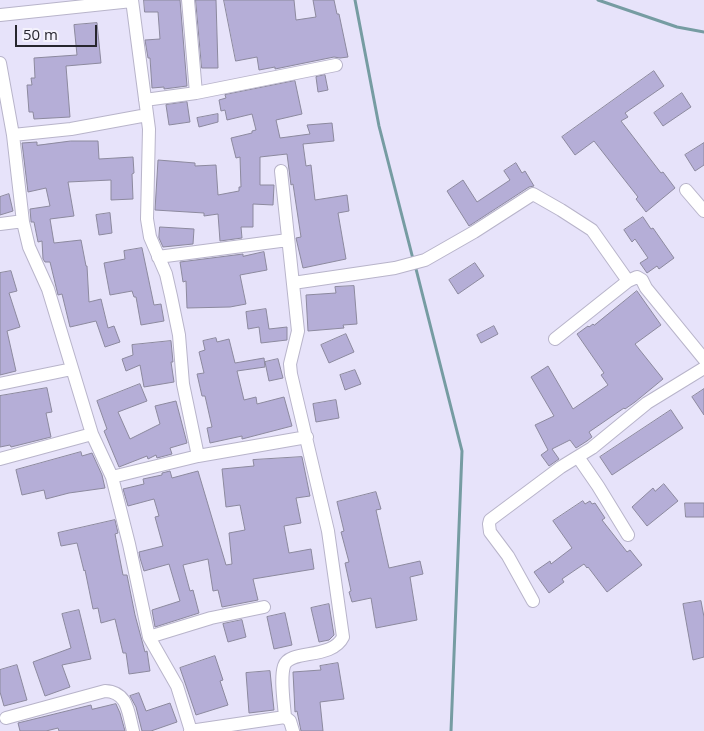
<!DOCTYPE html>
<style>
body{margin:0}
#map{position:relative;width:704px;height:731px;overflow:hidden;background:#e7e3fa;font-family:"Open Sans",sans-serif}
canvas{display:block}
.scale{position:absolute;left:15px;top:25px;width:82px;height:22px;box-sizing:border-box;border:2px solid #27262e;border-top:0;padding-left:6px;font-size:15px;line-height:18px;white-space:nowrap;color:#27262e;-webkit-text-stroke:4px #f4f2fc;paint-order:stroke}
</style>
<div id="map">
<canvas width="704" height="731"></canvas>
<div class="scale">50 m</div>
</div>
<script>
const ctx = document.querySelector('canvas').getContext('2d');
ctx.lineJoin = 'round';
function strokePath(path, color, width, dash) { ctx.strokeStyle = color; ctx.lineWidth = width; ctx.lineCap = dash ? 'butt' : 'round'; ctx.setLineDash(dash || []); ctx.stroke(path); }
function fillPath(path, color) { ctx.fillStyle = color; ctx.fill(path, 'evenodd'); }
const stream = new Path2D(`
 M355 0 379 126 413 259
 M598 0 677 27 704 32
 M415 265 462 451 451 731`);
const building = new Path2D(`
 M144 0H180L187 86 164 89V87L152 88 150 58H148L145 40 160 39 158 12H145Z
 M196 0H216L218 68H202Z
 M224 0H294L296 20 316 17 313 0H334L337 14H339L348 57 340 58 334 57 275 69V67L259 70 257 57 236 61Z
 M97 23 101 63 66 66 70 117 34 119 33 112H29L27 85H32L31 78H35L34 58 77 55 74 25Z
 M654 71 664 86 625 113 628 117 621 121 661 173 663 172 675 188 646 212 636 199 638 197 594 141 575 155 562 137Z
 M325 75 328 90 318 92 316 77Z
 M295 81 302 114 276 120 280 138 310 134 307 125 332 123 334 141 303 144 306 166 311 165 315 200 347 195 349 211 338 213 346 259 303 268 296 238 301 237 293 184 291 185 287 154 260 157V185H274L273 205 253 204V227H241L242 238 220 241 218 214 204 216V213L155 210 158 160 195 163V166L216 165 218 195 239 191V187H241L240 157 236 158 231 138 252 133V131L256 130 252 114 227 120 225 110 221 111 219 100 226 98 225 95Z
 M682 93 691 107 663 126 654 113Z
 M187 102 190 122 169 125 166 105Z
 M218 114V122L199 127 197 118Z
 M71 141H98L99 159 133 157 134 173 132 174 133 199 111 200V180L68 182 74 216 50 219 54 243 81 240 86 266H87L89 302 101 299 108 328 114 326 120 342 105 347 96 321 70 327 62 294 58 295 50 262H45L43 259 42 241 38 242 34 222H31V221L30 209 50 206 46 188 28 192 22 143 37 142V145Z
 M704 143V165L695 171 685 155Z
 M516 163 522 173 525 171 534 186 529 187 469 226 447 191 463 180 477 202 510 180 504 171Z
 M9 194 13 211 0 215V197Z
 M110 213 112 233 99 235 96 215Z
 M643 217 651 229 653 228 674 258 659 269 657 266 647 273 640 263 648 258 635 239 632 242 624 230Z
 M160 227 194 229 193 244 163 247 159 238Z
 M142 248 154 305 161 304 164 321 141 325 136 297H134L132 291 110 295 104 263 125 259 124 251Z
 M264 252 267 270 240 275 246 304 230 307 187 308 186 281 183 282 180 262 243 254V256Z
 M475 263 484 276 458 294 449 280Z
 M11 271 17 291 9 293 20 327 7 331 16 371 0 375V273Z
 M354 286 357 324 343 325 344 328 308 331 306 295 336 293 335 287Z
 M637 291 661 325 635 344 663 379 635 402 625 409 624 408 589 432 592 437 587 441 576 448 570 440 552 449 559 459 549 466 541 455 548 450 535 425 554 416 531 377 548 366 573 409 608 385 601 375 604 373 577 334 588 326 589 327 593 324 594 325Z
 M266 309 269 329 287 327V340L261 343 259 327 248 329 246 312Z
 M494 326 498 334 481 343 477 335Z
 M346 334 354 352 329 363 321 345Z
 M216 338 217 342 229 339 235 363 264 358 265 367 237 371 244 400 256 397 257 404 284 397 292 426 242 439V436L210 443 207 428 212 427 205 396H202L197 374 204 373 199 352 205 350 203 341Z
 M171 341 173 362H171L174 382 144 387 140 365 126 371 122 359 133 355 132 345Z
 M278 359 283 378 269 381 265 362Z
 M355 370 361 384 345 390 340 375Z
 M140 384 147 401 118 412 130 439 160 424 155 406 176 401 187 443 170 448 172 454 157 458 156 455 148 459 147 456 119 467 104 431 107 429 97 401Z
 M47 388 52 412 46 413 51 437 11 447 10 445 0 447V396Z
 M704 389V415L692 397Z
 M336 400 339 418 316 422 313 404Z
 M671 410 683 428 612 475 600 457Z
 M81 452 82 456 92 453 102 475 105 488 69 493 46 499 44 490 22 495 16 470Z
 M302 457 310 496 296 498 301 523 284 526 289 553 311 549 314 569 253 579 258 600 222 607 218 590 213 591 208 559 183 565 190 591 193 590 199 613 155 627 152 610 180 601 169 564 144 571 140 558 139 552 163 546 155 517 159 516 154 499 128 506 123 489 144 484 143 479 162 475V473L170 471 172 478 198 471 226 565 232 564 229 533 245 530 240 505 226 507 222 469 254 466 253 460Z
 M664 484 678 501 647 526 632 507 653 488 655 491Z
 M376 492 381 509 376 510 389 568 420 561 423 574 410 577 417 620 376 628 371 598 352 602 349 592 351 591 345 563 349 562 341 532 344 531 337 502Z
 M583 501 585 504 590 501 592 504 595 503 605 518 602 520 627 552 630 550 642 565 607 592 588 567 587 568 584 564 562 579 564 582 549 593 534 572 550 561 551 564 572 548 553 521Z
 M685 503H704V517H686Z
 M115 520 118 533 115 534 123 575H127L135 615 145 652 147 651 150 671 129 674 126 653H123L115 619 101 623 98 608 93 609 85 570 84 571 77 543 61 546 58 533Z
 M701 601 704 617V657L693 660 683 604Z
 M329 604 334 635 329 640 319 642 311 608Z
 M79 610 91 659 62 665 70 687 45 696 33 662 71 648 62 614Z
 M285 613 292 645 274 649 267 617Z
 M242 620 246 637 228 642 223 624Z
 M215 656 223 680 220 681 228 705 196 715 180 668Z
 M338 663 344 699 320 702 323 731H301L297 711 295 712 293 672 321 670 320 666Z
 M17 665 27 700 4 706 0 692V670Z
 M270 671 274 710 249 713 246 673Z
 M139 693 146 711 170 703 177 722 151 731H142L136 707 130 696Z
 M116 704 120 713 125 731H59L58 728 46 731H20L18 723 91 705 92 709Z`);
const street = new Path2D(`
 M132 0 149 129 147 219 150 237 166 274 171 296 179 335 183 384 198 456
 M188 0 196 93
 M0 15 132 1
 M0 63 13 135 23 222 29 247 48 289 92 434 112 477 129 544 149 637 177 686 191 731
 M145 100 196 93 336 65
 M13 135 71 129 147 115
 M281 171 298 331 290 364 291 374 328 531 343 637C332 660 289 649 284 666 280 679 284 703 285 717L290 721 293 731
 M686 190 704 211
 M0 224 16 222H23
 M158 257 288 240
 M293 283 395 268 425 260 474 232 533 194 561 210 592 230 628 281 637 277 642 280 646 288 704 359
 M555 339 628 281
 M0 384 72 369
 M578 457 598 486 628 535
 M0 459 92 434
 M112 477 198 456 307 437
 M533 601 508 556 490 532 489 524 490 520 561 467 592 448 647 403 704 368
 M149 637 211 618 264 607
 M6 718 105 691C128 692 128 712 133 731
 M190 731 285 717`);
strokePath(stream, '#769ca2', 3);
fillPath(building, '#b5aed7');
strokePath(building, '#8c899e', 1);
strokePath(street, '#b8b4ca', 14);
strokePath(street, '#fff', 12);
</script>
